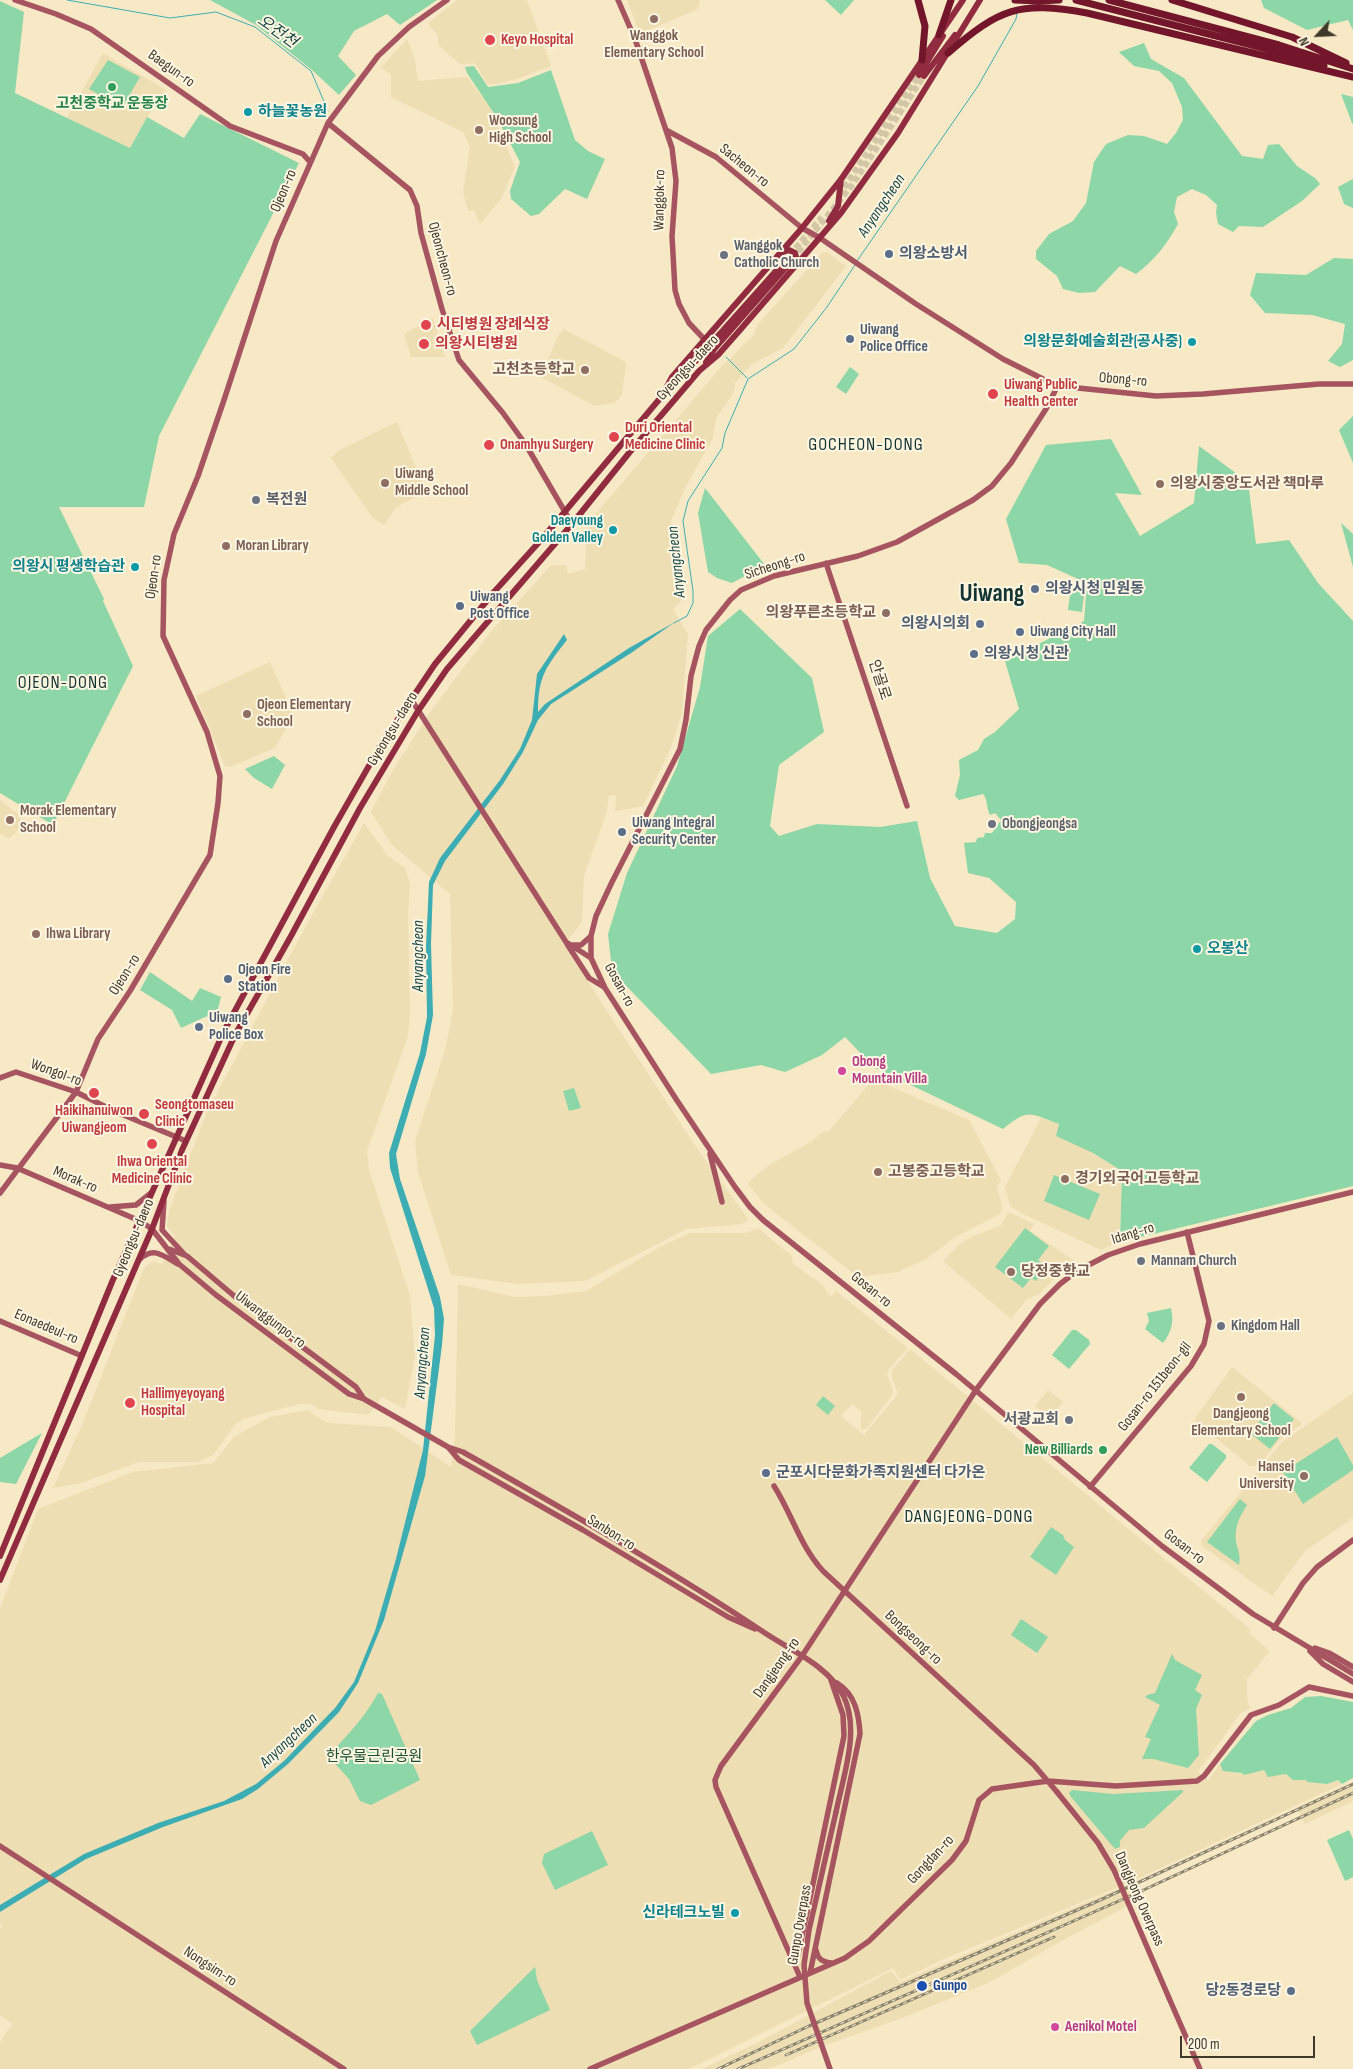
<!DOCTYPE html>
<meta charset="utf-8">
<style>
body{margin:0}
#map{position:relative;width:1353px;height:2069px;overflow:hidden;background:#f7e9c5;font-family:"Sofia Sans Condensed",sans-serif}
canvas{display:block}
.north{position:absolute;left:1293px;top:10px;width:50px;height:50px;-webkit-text-stroke:4px #fff6e1;paint-order:stroke;rotate:245deg;font-size:14px;font-weight:700;line-height:20px;text-align:center;color:#3e392b}
.north::after{content:'';display:block;margin:auto;width:18px;height:22px;background:#3e392b;clip-path:polygon(50% 0,100% 100%,50% 72%,0 100%)}
.scale{position:absolute;left:1180px;top:2036px;width:135px;height:22px;box-sizing:border-box;border:2px solid #3e392b;border-top:0;padding-left:6px;font-size:15px;line-height:18px;white-space:nowrap;color:#3e392b;-webkit-text-stroke:4px #fff6e1;paint-order:stroke}
</style>
<div id="map">
<canvas width="1353" height="2069"></canvas>
<div class="north">N</div>
<div class="scale">200 m</div>
</div>
<script>
const ctx = document.querySelector('canvas').getContext('2d');
ctx.lineJoin = 'round';
function fillPath(path, color) { ctx.fillStyle = color; ctx.fill(path, 'evenodd'); }
function strokePath(path, color, width, dash) { ctx.strokeStyle = color; ctx.lineWidth = width; ctx.lineCap = dash ? 'butt' : 'round'; ctx.setLineDash(dash || []); ctx.stroke(path); }
function write(font, color, halo, rows, align = 'center') {
  ctx.font = font + ' "Sofia Sans Condensed","Noto Sans KR",sans-serif'; ctx.lineWidth = 4; ctx.setLineDash([]); ctx.textBaseline = 'middle'; ctx.strokeStyle = halo; ctx.fillStyle = color; for (const [text, x, y, turn = 0] of rows) {
    ctx.save(); ctx.translate(x, y); ctx.rotate((+turn || 0) * Math.PI / 180); ctx.textAlign = isNaN(turn) ? turn : align; if (halo) ctx.strokeText(text, 0, 0); ctx.fillText(text, 0, 0); ctx.restore();
  }
}
const built = new Path2D(`
 M457 0H527L551 66 517 79 496 84H487L475 63 461 65 438 45V36L428 23Z
 M627 0H700L698 9 642 33 638 29Z
 M407 39 415 60 418 81 467 77 491 109 515 167 501 199 480 224 474 210 468 211 463 192 470 147 463 132 391 97V75L381 67Z
 M103 53 166 90 147 117 130 148 67 118Z
 M827 252 846 266 783 348 752 364 735 383 734 392 716 418 713 438 686 486 671 521 684 594 683 599 673 609 688 634 682 713 670 750 643 806 618 811 615 810 616 796 609 795 607 811 584 876 582 922 564 945 696 1147 749 1220 741 1224 687 1229 585 1281 518 1284 451 1275 418 1172 415 1141 445 1050 453 1010 450 894 392 845 371 812 390 775 430 712 489 634 551 565H566L568 574 585 569 587 524 721 367 754 335 757 325 822 253Z
 M433 318 445 357H411L404 334Z
 M563 329 626 362 622 395 614 403 595 406 541 377 557 338Z
 M397 422 426 492 396 507 384 525 372 517 331 458 338 451Z
 M270 662 290 707 291 720 275 748 230 767 225 766 196 696Z
 M0 800 19 815 22 826 10 838H7L0 833Z
 M364 823 387 855 405 868 410 884 408 915 410 1012 408 1036 367 1151 369 1170 410 1296 415 1357 405 1409 382 1397 368 1415 318 1409 311 1404H299L243 1419 235 1425 213 1455 198 1462H139L81 1483 53 1488 82 1425 144 1268 153 1261 162 1264 175 1237 167 1226 169 1211 206 1114 308 922Z
 M875 1080 969 1120 1001 1180 997 1187 1002 1206 1000 1214 957 1236 926 1259 898 1272 858 1277 764 1204 748 1184 752 1179 769 1165 812 1141 822 1132 829 1131 872 1081Z
 M1041 1118 1059 1124 1093 1153 1122 1171 1120 1242 1101 1250 1021 1213 1010 1206 1005 1187Z
 M1009 1212 1034 1224 1030 1231 1079 1264 1054 1279 1038 1295 1027 1299 1011 1319 943 1261 960 1244 973 1236 1000 1226Z
 M758 1228 792 1256 793 1264 824 1286 826 1291 831 1296 836 1291 908 1348 889 1369 887 1374 893 1390 892 1395 867 1428 862 1430 861 1428V1411L852 1404 841 1416 864 1435 898 1394 892 1378V1370L910 1349 1250 1629V1634L1268 1649 1269 1652 1247 1679V1699L1250 1708 1240 1714 1198 1772 1208 1780 1220 1764 1224 1771 1242 1772 1244 1775 1265 1769 1273 1776 1286 1774 1293 1780H1306L1307 1782 1327 1784 1338 1780 1342 1784 1135 1880 944 1959 900 1980 893 1968 689 2069H0V2042L12 2024 0 2015V1929L2 1926 0 1923V1609L38 1509 133 1472 213 1463 234 1437 270 1417 307 1410 327 1423 391 1427 451 1467 455 1436 458 1284 515 1297 546 1296 586 1291 658 1248 689 1233H746Z
 M1232 1367 1301 1422V1425L1281 1439 1258 1466H1250L1195 1421 1196 1417Z
 M1048 1390 1063 1402 1050 1419 1035 1406Z
 M1353 1393V1518L1305 1551 1272 1596 1202 1546 1201 1541 1282 1442Z
 M1353 1782V1801L1305 1824 1296 1808Z
 M1134 1882 1141 1899 1063 1940 990 1982 905 2017 823 2046 769 2069H702L757 2043 891 1971 900 1982Z`);
const green = new Path2D(`
 M210 0H437L400 25 387 14 354 31 338 56 356 75 339 95 312 70 256 25Z
 M825 0H854L841 15Z
 M1261 0H1353V30L1348 20 1307 30 1264 8Z
 M0 1 24 12 15 93 130 148 147 117 184 138 200 114 299 163 159 436 144 507H59L104 599 103 601 133 666 53 825 0 793Z
 M1144 43 1151 59 1184 78 1242 156 1263 159 1268 145 1279 144 1297 166 1315 178 1320 184 1302 201 1263 227 1239 226 1233 232 1218 224 1216 213 1217 205 1206 195 1192 189 1177 197 1174 212 1178 224C1167 244 1155 260 1136 274L1120 266 1095 292 1079 293 1063 289 1057 276 1036 259V251L1049 234 1073 221 1086 203 1094 162 1106 144 1128 135 1144 136 1167 144 1176 133 1183 120 1182 107 1172 83 1159 71 1134 66 1119 52Z
 M108 60 140 77 122 108 89 89Z
 M474 66 488 87 518 83 551 70 575 140 588 151 605 159 587 199 565 189 539 214 531 216 511 199 510 191 520 162 497 118 467 73 465 67Z
 M1341 94 1353 97V124L1352 123Z
 M1353 179V208L1344 204 1338 187Z
 M1334 258 1353 259V360L1340 367 1328 361 1342 344 1345 324 1312 315 1265 313 1250 295 1256 273 1306 275Z
 M850 367 859 374 846 394 836 387Z
 M1353 416V463L1339 430Z
 M1111 439 1142 495 1115 493 1140 536 1194 503 1199 446 1248 482 1256 544 1289 540 1318 583 1353 621V1186L1120 1242 1122 1171 1093 1153 1056 1136 1059 1124C1029 1113 1029 1108 1003 1129L875 1068 845 1037 822 1055 785 1072 761 1065 711 1074 612 971 608 934 627 873 677 766 700 687 708 636 740 609 812 678 824 732 779 765 770 826 779 836 817 824 880 827 917 821 930 878 955 926 997 933 1015 919 1016 902 989 878 968 873 964 843 976 842 977 838 984 837 985 833H992L1001 820 995 813 990 815C986 807 988 800 983 794L959 800 955 796 960 775 959 760 978 750 984 739 995 732 1019 709 1005 661 1084 621 1087 583 1047 565 1019 563 1006 519 1046 445Z
 M705 488 768 569 745 576 732 583 717 578 708 572 698 513Z
 M1341 523 1353 534V567Z
 M1071 586 1085 587 1082 612 1068 610Z
 M274 756 285 765 272 789 254 778 245 769Z
 M150 972 192 1001 200 988 221 997 218 1009 213 1015 205 1017 181 1028 172 1010 140 990Z
 M574 1088 581 1108 569 1111 563 1091Z
 M1054 1175 1100 1194 1089 1220 1044 1201Z
 M1025 1228 1049 1246 1038 1260 1047 1266 1036 1281 1031 1278 1023 1288 995 1267Z
 M1171 1308C1174 1322 1172 1331 1163 1343L1145 1329 1149 1321 1147 1313Z
 M1072 1330H1076L1089 1340 1090 1344 1069 1369 1052 1355Z
 M823 1396 835 1406 828 1415 816 1405Z
 M1274 1403 1294 1419 1270 1449 1250 1433Z
 M42 1433 16 1484 0 1482V1458Z
 M1337 1437 1353 1465V1470L1303 1504 1283 1472Z
 M1209 1444H1212L1226 1455V1458L1207 1482 1189 1468Z
 M1240 1499 1247 1505C1240 1516 1234 1527 1236 1542 1238 1551 1241 1555 1239 1565L1207 1542Z
 M1051 1527 1063 1535 1065 1540 1074 1547 1056 1575 1030 1557Z
 M1021 1619 1048 1637 1037 1653 1011 1635Z
 M1172 1654 1175 1660 1202 1675 1195 1690 1202 1695 1196 1709 1199 1755 1188 1768 1153 1759H1142L1151 1739 1145 1737 1160 1705 1145 1697 1147 1695 1155 1693Z
 M378 1693 382 1694 420 1780 371 1805 360 1801 349 1779 328 1756C347 1736 365 1717 378 1693Z
 M1321 1696 1353 1702V1778L1342 1784 1338 1780 1327 1784 1307 1782 1306 1780H1293L1286 1774 1268 1777 1264 1770 1244 1775 1242 1773 1223 1771 1220 1764 1256 1721 1268 1715 1291 1708 1305 1697Z
 M1072 1790 1113 1794 1183 1790V1792L1144 1828 1129 1830 1120 1841V1847L1115 1849 1071 1797 1069 1793Z
 M1349 1830 1353 1839V1877L1345 1881 1327 1840Z
 M592 1831 608 1865 555 1890 542 1863 544 1854Z
 M535 1967 537 1980 550 2010 477 2045 470 2031Z`);
const water = new Path2D(`
 M675 622 631 653 551 704 538 720 523 752 503 784 445 861 433 885 431 944 433 1015 426 1054 396 1154 400 1179 440 1297 444 1319 442 1345 425 1476 384 1620 358 1683 339 1712 288 1764 258 1789 242 1799 163 1827 86 1859 0 1912V1905L84 1854 158 1823 224 1801 256 1784 284 1761 335 1708 354 1682 375 1631 396 1559 423 1450 435 1335 434 1308 390 1168 389 1153 420 1053 427 1017 426 947 429 882 440 858 500 780 520 749 532 720 537 674 564 634 567 640C546 667 538 676 538 712L545 704 629 648Z`);
const stream = new Path2D(`
 M67 0 170 18 216 12 255 27 311 71 328 111
 M857 261 978 86 1016 19 1017 13
 M726 357 747 378
 M674 623 687 616 693 603V591L683 521 688 501 722 448 725 433 748 379 794 349 827 307 855 265`);
const primaryTunnel = new Path2D(`
 M839 195 919 75
 M784 262 822 217
 M787 266 853 184 924 76`);
const secondary = new Path2D(`
 M15 0 56 14 91 29 230 126 303 154 310 162
 M618 0 635 39 672 148 676 181 672 236 675 290 679 304 689 323 705 340
 M328 123 410 190 417 206 421 233 442 309 459 360 503 413 526 445 572 524
 M666 130 716 157 802 228 820 238 916 304 1003 359 1047 381 1068 387 1156 396 1203 394 1319 384H1353
 M826 563 907 806
 M411 699 566 942 591 958 605 988 676 1099 735 1187 750 1207 763 1220 956 1374 1162 1546 1253 1614 1353 1674
 M567 944 589 978 604 987
 M573 945H581L591 936
 M591 958V936L596 916 612 882 680 749 686 720 691 676 699 646 706 630 730 600 741 590 774 576 858 556 897 542 973 500 992 486 1011 463 1046 409 1058 385
 M0 1078 16 1072 76 1092 114 1111 186 1141
 M710 1154 722 1202
 M0 1165 17 1168 140 1221 152 1229 179 1264 216 1295 349 1394 364 1399 448 1447 463 1452C565 1510 668 1568 765 1633 792 1651 830 1667 844 1697 860 1731 843 1777 836 1812
 M0 1193 76 1092 98 1039 130 991 210 855 218 803 220 776 207 732 163 636 164 580 174 534 198 476 224 400 276 241 328 123 378 56 409 27 447 0
 M164 1201 162 1230 185 1255
 M110 1207 136 1205 151 1193
 M169 1249 187 1256 233 1295 356 1387 364 1399
 M140 1259C154 1246 163 1256 178 1264
 M0 1321 82 1356
 M448 1447 459 1460 583 1530 728 1617 755 1629
 M774 1486C792 1514 800 1546 823 1571L1034 1765 1057 1792
 M1090 1487 1191 1366 1204 1344 1209 1321 1187 1232
 M1274 1628 1303 1583 1317 1567 1353 1540
 M1315 1648 1329 1653 1353 1667
 M1310 1651 1323 1664 1353 1682
 M0 1846 344 2069
 M816 1950C818 1960 823 1962 832 1963
 M793 1962 798 1955 844 1736 843 1715 831 1680
 M810 1973 860 1734C859 1714 855 1694 837 1683
 M800 1977 716 1787 715 1780 721 1766 802 1656 976 1390 1040 1304 1060 1284 1077 1271 1108 1255 1140 1244 1353 1192
 M1169 1998 1200 2069
 M590 2069 845 1958 869 1941 952 1860 966 1841 979 1800 992 1789 1048 1781 1116 1786 1197 1781 1204 1776 1251 1715 1279 1705 1309 1687 1353 1696`);
const primary = new Path2D(`
 M919 75 943 36
 M924 76 955 35
 M833 222 831 223 829 221 838 206 841 179
 M780 253 789 250 795 253 797 261 795 266
 M706 362 715 348 787 266
 M666 392 677 382 784 262
 M0 1556 112 1282 224 1031 334 827 382 743 435 664 494 592 541 540 662 396 672 377 802 228 842 178 963 0
 M0 1580 152 1229 182 1150 235 1035 291 936 360 808 418 711 447 669 572 524 629 453 699 371 718 355 740 330 841 213 898 133 980 0`);
const highway = new Path2D(`
 M918 0 925 26 922 60
 M1015 0 1039 1 1059 0
 M1076 0 1275 51 1324 66
 M1109 0 1279 45 1353 69
 M1172 0 1292 37 1346 63
 M939 35 951 0
 M948 53C1000 8 1019 1 1087 13L1353 77`);
const rail = new Path2D(`
 M786 2055 1054 1937
 M718 2069 809 2026 1098 1901 1353 1784
 M738 2069 1137 1893 1353 1793`);
const secondaryBridge = new Path2D(`
 M1057 1792 1098 1843 1114 1870 1169 1998
 M830 2069 807 2003 804 1965 809 1930 836 1812`);
const markers = [
 [654,19,5,"#8d6e63"],
 [490,40,6,"#e0444e"],
 [112,87,5,"#2e9e5b"],
 [248,112,5,"#0f9aa8"],
 [479,130,5,"#8d6e63"],
 [889,254,5,"#5c6f8a"],
 [724,255,5,"#6b7280"],
 [426,325,6,"#e0444e"],
 [850,339,5,"#5c6f8a"],
 [1192,342,5,"#0f9aa8"],
 [424,344,6,"#e0444e"],
 [585,370,5,"#8d6e63"],
 [993,394,6,"#e0444e"],
 [614,437,6,"#e0444e"],
 [489,445,6,"#e0444e"],
 [385,483,5,"#8d6e63"],
 [1160,484,5,"#8d6e63"],
 [256,500,5,"#6b7280"],
 [613,530,5,"#0f9aa8"],
 [226,546,5,"#8d6e63"],
 [135,567,5,"#0f9aa8"],
 [1035,589,5,"#5c6f8a"],
 [460,606,5,"#5c6f8a"],
 [886,613,5,"#8d6e63"],
 [980,624,5,"#5c6f8a"],
 [1020,632,5,"#5c6f8a"],
 [974,654,5,"#5c6f8a"],
 [247,714,5,"#8d6e63"],
 [10,820,5,"#8d6e63"],
 [992,824,5,"#6b7280"],
 [622,832,5,"#5c6f8a"],
 [36,934,5,"#8d6e63"],
 [1197,949,5,"#0f9aa8"],
 [228,979,5,"#5c6f8a"],
 [199,1027,5,"#5c6f8a"],
 [842,1071,5,"#d1479c"],
 [94,1093,6,"#e0444e"],
 [144,1114,6,"#e0444e"],
 [152,1144,6,"#e0444e"],
 [878,1172,5,"#8d6e63"],
 [1065,1179,5,"#8d6e63"],
 [1141,1261,5,"#6b7280"],
 [1011,1272,5,"#8d6e63"],
 [1221,1326,5,"#6b7280"],
 [1241,1397,5,"#8d6e63"],
 [130,1403,6,"#e0444e"],
 [1069,1420,5,"#6b7280"],
 [1103,1450,5,"#2e9e5b"],
 [766,1473,5,"#5c6f8a"],
 [1304,1476,5,"#8d6e63"],
 [735,1913,5,"#0f9aa8"],
 [922,1986,6,"#1a4fb4"],
 [1291,1991,5,"#5c6f8a"],
 [1055,2027,5,"#d1479c"]
];
const educationNames = [
 ["Wanggok",654,36,"center"],
 ["Elementary School",654,53,"center"],
 ["Woosung",489,121],
 ["High School",489,138],
 ["고천초등학교",575,370,"right"],
 ["Uiwang",395,474],
 ["Middle School",395,491],
 ["의왕시중앙도서관 책마루",1170,484],
 ["Moran Library",236,546],
 ["의왕푸른초등학교",876,613,"right"],
 ["Ojeon Elementary",257,705],
 ["School",257,722],
 ["Morak Elementary",20,811],
 ["School",20,828],
 ["Ihwa Library",46,934],
 ["고봉중고등학교",888,1172],
 ["경기외국어고등학교",1075,1179],
 ["당정중학교",1021,1272],
 ["Dangjeong",1241,1414,"center"],
 ["Elementary School",1241,1431,"center"],
 ["Hansei",1294,1467,"right"],
 ["University",1294,1484,"right"]
];
const healthNames = [
 ["Keyo Hospital",501,40],
 ["시티병원 장례식장",437,325],
 ["의왕시티병원",435,344],
 ["Uiwang Public",1004,385],
 ["Health Center",1004,402],
 ["Duri Oriental",625,428],
 ["Medicine Clinic",625,445],
 ["Onamhyu Surgery",500,445],
 ["Seongtomaseu",155,1105],
 ["Clinic",155,1122],
 ["Haikihanuiwon",94,1111,"center"],
 ["Uiwangjeom",94,1128,"center"],
 ["Ihwa Oriental",152,1162,"center"],
 ["Medicine Clinic",152,1179,"center"],
 ["Hallimyeyoyang",141,1394],
 ["Hospital",141,1411]
];
const streetNames = [
 ["Baegun-ro",171,69,35],
 ["Sacheon-ro",744,166,39],
 ["Ojeon-ro",284,191,-67],
 ["Wanggok-ro",660,200,-89],
 ["Ojeoncheon-ro",442,259,75],
 ["Gyeongsu-daero",688,368,-47],
 ["Obong-ro",1123,380,5],
 ["Sicheong-ro",775,566,-18],
 ["Ojeon-ro",154,577,-82],
 ["안골로",879,680,72],
 ["Gyeongsu-daero",393,729,-59],
 ["Ojeon-ro",125,975,-58],
 ["Gosan-ro",619,985,61],
 ["Wongol-ro",56,1073,20],
 ["Morak-ro",75,1180,23],
 ["Idang-ro",1133,1234,-17],
 ["Gyeongsu-daero",134,1238,-67],
 ["Gosan-ro",871,1290,39],
 ["Uiwanggunpo-ro",270,1320,37],
 ["Eonaedeul-ro",46,1327,23],
 ["Gosan-ro 151beon-gil",1155,1387,-52],
 ["Sanbon-ro",611,1533,32],
 ["Gosan-ro",1184,1547,37],
 ["Bongseong-ro",913,1638,43],
 ["Dangjeong-ro",777,1668,-55],
 ["Gongdan-ro",931,1860,-47],
 ["Dangjeong Overpass",1139,1899,66],
 ["Gunpo Overpass",800,1925,-80],
 ["Nongsim-ro",210,1967,33]
];
const leisureNames = [
 ["고천중학교 운동장",112,104],
 ["New Billiards",1093,1450,"right"]
];
const cultureNames = [
 ["하늘꽃농원",258,112,"left"],
 ["의왕문화예술회관(공사중)",1182,342],
 ["Daeyoung",603,521],
 ["Golden Valley",603,538],
 ["의왕시 평생학습관",125,567],
 ["오봉산",1207,949,"left"],
 ["신라테크노빌",725,1913]
];
const worshipNames = [
 ["Wanggok",734,246],
 ["Catholic Church",734,263],
 ["복전원",266,500],
 ["Obongjeongsa",1002,824],
 ["Mannam Church",1151,1261],
 ["Kingdom Hall",1231,1326],
 ["서광교회",1059,1420,"right"]
];
const serviceNames = [
 ["의왕소방서",899,254],
 ["Uiwang",860,330],
 ["Police Office",860,347],
 ["의왕시청 민원동",1045,589],
 ["Uiwang",470,597],
 ["Post Office",470,614],
 ["의왕시의회",970,624,"right"],
 ["Uiwang City Hall",1030,632],
 ["의왕시청 신관",984,654],
 ["Uiwang Integral",632,823],
 ["Security Center",632,840],
 ["Ojeon Fire",238,970],
 ["Station",238,987],
 ["Uiwang",209,1018],
 ["Police Box",209,1035],
 ["군포시다문화가족지원센터 다가온",776,1473],
 ["당2동경로당",1281,1991,"right"]
];
const hotelNames = [
 ["Obong",852,1062],
 ["Mountain Villa",852,1079],
 ["Aenikol Motel",1065,2027]
];
const parkNames = [
 ["한우물근린공원",374,1757]
];
const transitNames = [
 ["Gunpo",933,1986]
];
const waterNames = [
 ["오전천",277,32,35],
 ["Anyangcheon",882,206,-56],
 ["Anyangcheon",677,562,-96],
 ["Anyangcheon",419,956,-90],
 ["Anyangcheon",423,1363,-86],
 ["Anyangcheon",289,1741,-43]
];
const quarterNames = [
 ["GOCHEON-DONG",866,445],
 ["OJEON-DONG",63,683],
 ["DANGJEONG-DONG",969,1517]
];
const townNames = [
 ["Uiwang",992,595]
];
fillPath(built, '#eedeb3');
fillPath(green, '#8dd6a7');
fillPath(water, '#3cadb3');
strokePath(stream, '#3cadb3', 1);
strokePath(primaryTunnel, '#d2c6a6', 6, [6, 3]);
strokePath(secondary, '#a6545f', 5.5);
strokePath(primary, '#912c40', 6);
strokePath(highway, '#73152b', 7);
strokePath(rail, '#8c836c', 3);
strokePath(rail, '#fff6e1', 1, [4]);
strokePath(secondaryBridge, '#a6545f', 5.5);
for (const [x, y, r, color] of markers) { const dot = new Path2D(); dot.arc(x, y, r, 0, 2 * Math.PI); ctx.fillStyle = color; ctx.fill(dot); strokePath(dot, '#fff6e1', 2); }
write('bold 15px', '#785e54', '#fff6e1', educationNames, 'left');
write('bold 15px', '#be3a42', '#fff6e1', healthNames, 'left');
write('15px', '#3e392b', '#fff6e1', streetNames);
write('bold 15px', '#27864d', '#fff6e1', leisureNames);
write('bold 15px', '#0d838f', '#fff6e1', cultureNames, 'right');
write('bold 15px', '#5b616d', '#fff6e1', worshipNames, 'left');
write('bold 15px', '#4e5e75', '#fff6e1', serviceNames, 'left');
write('bold 15px', '#b23c85', '#fff6e1', hotelNames, 'left');
write('15px', '#1a5031', '#fff6e1', parkNames);
write('bold 15px', '#164399', '#fff6e1', transitNames, 'left');
write('italic 16px', '#17484b', '#fff6e1', waterNames);
ctx.letterSpacing = '1px';
write('18px', '#123432', '#fff6e1', quarterNames);
ctx.letterSpacing = '0px';
write('bold 25px', '#123432', '#fff6e1', townNames);
</script>
